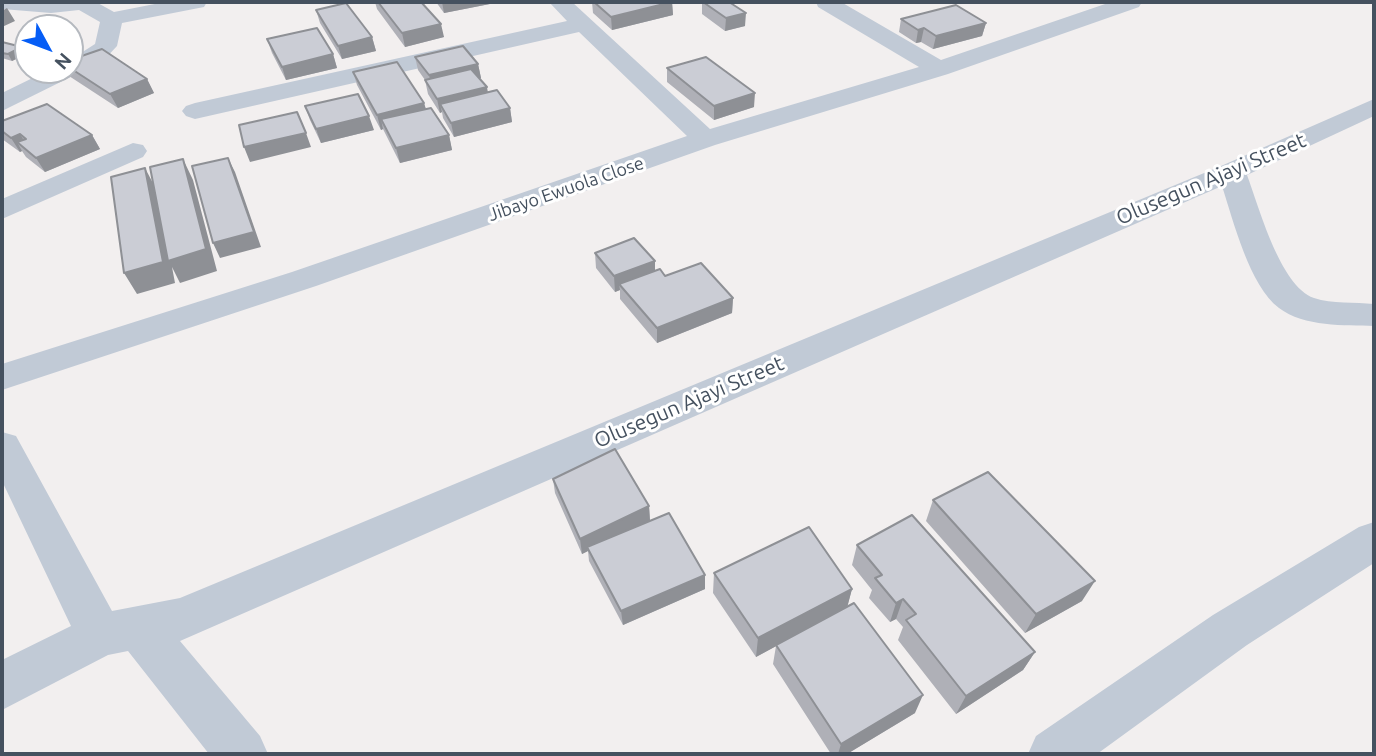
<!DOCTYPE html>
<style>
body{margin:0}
#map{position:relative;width:1376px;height:756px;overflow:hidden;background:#f2efef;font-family:Ubuntu,sans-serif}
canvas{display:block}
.frame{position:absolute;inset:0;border:4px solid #45515f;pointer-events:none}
.north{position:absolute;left:14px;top:14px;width:70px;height:70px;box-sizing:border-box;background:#fff;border:2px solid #b5b9bf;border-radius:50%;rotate:131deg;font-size:19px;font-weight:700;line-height:28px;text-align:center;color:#45515f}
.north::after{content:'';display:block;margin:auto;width:24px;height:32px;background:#055df6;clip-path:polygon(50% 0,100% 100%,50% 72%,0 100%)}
</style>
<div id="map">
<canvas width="1376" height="756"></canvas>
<div class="frame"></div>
<div class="north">N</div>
</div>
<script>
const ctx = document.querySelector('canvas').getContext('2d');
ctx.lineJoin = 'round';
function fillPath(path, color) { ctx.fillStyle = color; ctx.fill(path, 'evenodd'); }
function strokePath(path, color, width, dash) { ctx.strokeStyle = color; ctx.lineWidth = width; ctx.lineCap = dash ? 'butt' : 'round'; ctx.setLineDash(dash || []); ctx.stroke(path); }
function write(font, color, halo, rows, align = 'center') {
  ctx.font = font + ' Ubuntu,sans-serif'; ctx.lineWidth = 6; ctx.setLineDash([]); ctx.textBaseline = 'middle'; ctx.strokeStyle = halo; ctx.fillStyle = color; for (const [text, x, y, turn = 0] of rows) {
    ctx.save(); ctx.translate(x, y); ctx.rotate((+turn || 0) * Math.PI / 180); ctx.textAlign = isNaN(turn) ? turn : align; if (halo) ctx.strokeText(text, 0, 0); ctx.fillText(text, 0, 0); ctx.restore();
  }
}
const minor = new Path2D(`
 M2 2H96L114 12 165 2H207L204 7 122 23 117 46 103 61 2 111V93L49 70H70V60L95 44 100 22 79 10 51 13 2 9Z
 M549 2H572L710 129 919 67 818 7 816 2H841L941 60 1111 2H1142L1139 7 948 74 715 145 316 286 2 390V364L292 272 687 136 579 32 195 119 186 116 182 111 186 106 195 103 567 21Z
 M1374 99V116L1247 175C1259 207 1280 286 1314 298 1332 304 1355 302 1374 304V326C1345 325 1304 327 1279 308 1250 287 1233 220 1222 186L180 641 260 736 268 754H209L128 651 108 655 2 710V660L71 626 2 481V432L16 436 112 611 180 598 1221 166Z
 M133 143 143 145 147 151 143 157 2 219V199Z
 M1374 522V563L1247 645 1097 754H1028L1036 736 1213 615 1359 527Z`);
const wall = new Path2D(`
 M375 2H421L444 37 405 47 377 9Z
 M436 2H500L444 13Z
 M592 2H672L673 15 612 30 593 13Z
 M702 2 745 26 725 31 702 14Z
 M316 10 372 37 376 51 342 59 320 23Z
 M901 19 986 23 982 36 933 49 921 42 916 43 899 32Z
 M267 39 333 54 337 68 286 80 272 53Z
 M2 42 22 47 26 54 12 61 2 58Z
 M415 57 478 64 481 78H480L488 92 510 108 512 122 454 137 443 118 442 112 440 113 428 94 425 80 418 70Z
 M70 60 147 79 154 93 118 108 69 76 65 70H70Z
 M667 69 754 107 714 120 667 82Z
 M353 72 424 103 426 109 449 135 452 150 400 163 383 129 381 130 357 85Z
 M305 106 374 130 321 143 310 120Z
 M2 121 92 135 100 149 45 172 26 157 22 151 20 152 2 139Z
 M595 253 655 270 665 276 733 298 732 313 657 343 620 299V290L615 292 596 268Z
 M553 479 649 506 650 521 705 575V589L623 625 589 561 588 551 582 554 555 493Z
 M933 500 1082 601 1025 633 926 521Z
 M857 545 1035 652 1023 670 956 714 898 640 903 627 896 619 890 622 869 598 872 590 852 565Z
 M714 573 852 589 847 607 915 713 847 754H831L773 664 776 646 756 657 713 593Z`);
const shadedWall = new Path2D(`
 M442 2H500L444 13Z
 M672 2 673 15 612 30 611 17Z
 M7 8 15 21 2 27V11Z
 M746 13 745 26 725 31 726 18Z
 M986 23 982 36 933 49 936 36Z
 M441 24 444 37 405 47 402 33Z
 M924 28 921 42 916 43 918 30Z
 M372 37 376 51 342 59 338 46Z
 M22 47 26 54 12 61 8 54Z
 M333 54 337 68 286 80 282 67Z
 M478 64 481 78 432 89 429 75Z
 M147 79 154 93 118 108 110 94Z
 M487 87 489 100 440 104 442 112 440 113 437 99Z
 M755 93 754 107 714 120V106Z
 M424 103 428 117 381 119 383 129 381 130 377 115Z
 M510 108 512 122 454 137 451 123Z
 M369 116 374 130 321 143 316 129Z
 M306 133 311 147 250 162 244 147Z
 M20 134 29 149 17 142 22 151 20 152 11 138Z
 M92 135 100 149 45 172 36 158Z
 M449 135 452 150 400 163 396 148Z
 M228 158 235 172 261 247 220 258 213 243Z
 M183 159 193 180 217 271 180 283 172 267 175 283 137 294 124 273 145 168 156 189Z
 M655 261V276L619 284 620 290 615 292 614 276Z
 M733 298 732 313 657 343V328Z
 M649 506 650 521 587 547 588 551 582 554 580 539Z
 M705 575V589L623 625 621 611Z
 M1095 581 1082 601 1025 633 1036 614Z
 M852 589 847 608 756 657 758 638Z
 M903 599 896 619 890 622 896 603Z
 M1035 652 1023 670 956 714 966 696Z
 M923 695 915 713 847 754H838L841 744Z`);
const building = new Path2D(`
 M378 2H421L441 24 402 33Z
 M594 2H672L611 17Z
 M703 2H729L746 13 726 18Z
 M346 3 372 37 338 46 316 10Z
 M956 5 986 23 936 36 924 28 918 30 901 19Z
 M317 28 333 54 282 67 267 39Z
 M2 42 22 47 8 54 2 53Z
 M463 46 478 64 429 75 415 57Z
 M102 49 147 79 110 94 70 68V60Z
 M706 57 755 93 714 106 667 68Z
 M397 62 424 103 377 115 353 72Z
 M471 69 487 87 437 99 425 80Z
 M497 90 510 108 451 123 440 104Z
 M358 94 369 116 316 129 305 106Z
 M47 104 92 135 36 158 17 142 26 139 20 134 11 138 2 131V121Z
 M431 108 449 135 396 148 381 119Z
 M297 112 306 133 244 147 239 125Z
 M228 158 254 232 213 243 192 166Z
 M183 159 206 249 168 261 150 167Z
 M145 168 163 262 124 273 111 177Z
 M634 238 655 261 614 276 595 253Z
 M701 263 733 298 657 328 619 284 660 269 665 276Z
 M615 449 649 506 580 539 553 479Z
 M988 472 1095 581 1036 614 933 500Z
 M669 513 705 575 621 611 587 547Z
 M912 515 1035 652 966 696 906 620 916 614 903 599 896 603 875 578 882 575 857 545Z
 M809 527 852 589 758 638 714 573Z
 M854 603 923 695 841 744 776 645Z`);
const farStreetnames = [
 ["Jibayo Ewuola Close",566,189,-19]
];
const streetNames = [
 ["Olusegun Ajayi Street",1211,179,-23],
 ["Olusegun Ajayi Street",689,402,-23]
];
fillPath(minor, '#c1cad6');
fillPath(wall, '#afb0b7');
fillPath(shadedWall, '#8e9095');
fillPath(building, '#cbcdd5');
strokePath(building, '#8e9095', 2);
write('18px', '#45515f', '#fff', farStreetnames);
write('21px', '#45515f', '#fff', streetNames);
</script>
